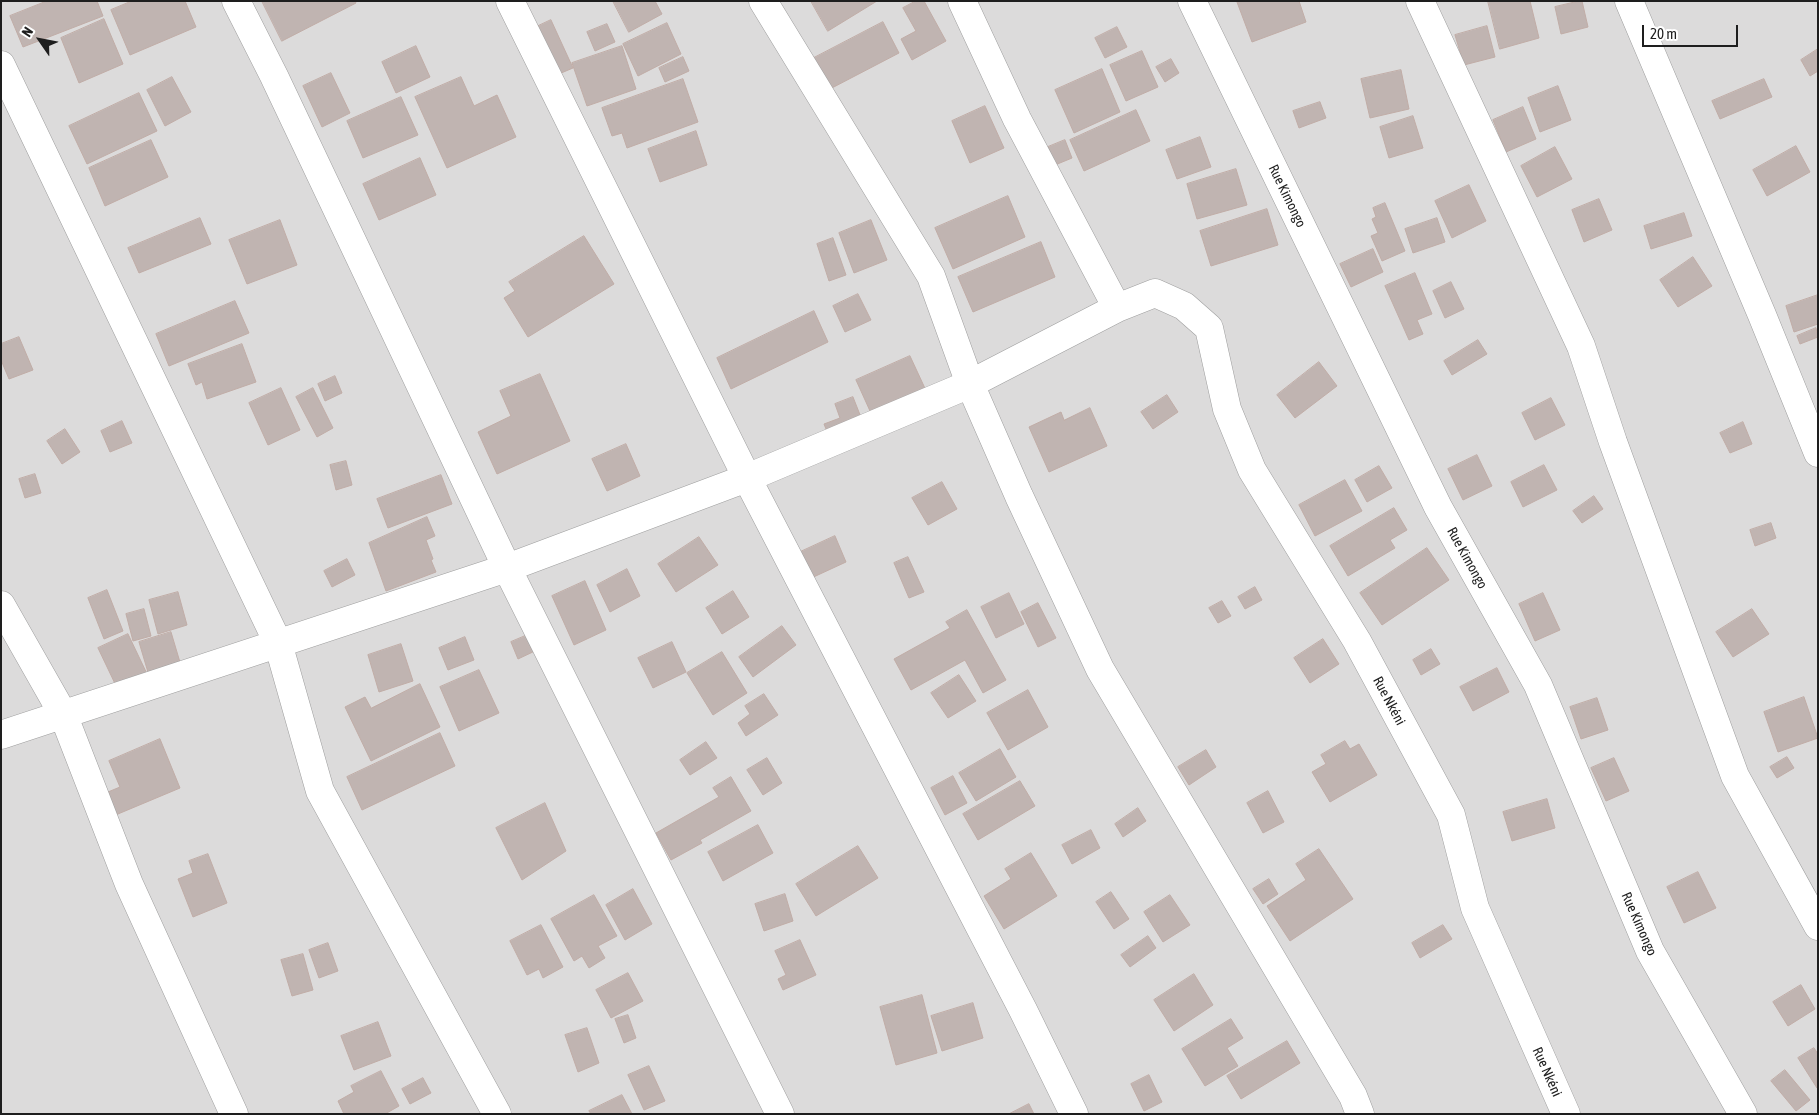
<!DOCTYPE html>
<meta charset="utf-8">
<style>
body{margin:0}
#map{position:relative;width:1819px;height:1115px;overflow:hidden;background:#efe9e4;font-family:"Asap Condensed",sans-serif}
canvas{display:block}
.frame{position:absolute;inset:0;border:2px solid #1e1e1e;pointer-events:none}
.north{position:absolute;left:15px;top:15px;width:50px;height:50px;-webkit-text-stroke:4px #fff;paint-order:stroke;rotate:303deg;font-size:14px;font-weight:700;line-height:20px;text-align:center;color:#1e1e1e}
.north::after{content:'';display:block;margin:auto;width:18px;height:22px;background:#1e1e1e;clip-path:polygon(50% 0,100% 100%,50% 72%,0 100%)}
.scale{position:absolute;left:1642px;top:25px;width:96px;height:22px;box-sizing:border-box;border:2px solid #1e1e1e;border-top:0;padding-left:6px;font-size:15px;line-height:18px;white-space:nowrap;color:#1e1e1e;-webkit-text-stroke:4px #fff;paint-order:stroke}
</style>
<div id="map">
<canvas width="1819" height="1115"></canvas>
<div class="frame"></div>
<div class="north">N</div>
<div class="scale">20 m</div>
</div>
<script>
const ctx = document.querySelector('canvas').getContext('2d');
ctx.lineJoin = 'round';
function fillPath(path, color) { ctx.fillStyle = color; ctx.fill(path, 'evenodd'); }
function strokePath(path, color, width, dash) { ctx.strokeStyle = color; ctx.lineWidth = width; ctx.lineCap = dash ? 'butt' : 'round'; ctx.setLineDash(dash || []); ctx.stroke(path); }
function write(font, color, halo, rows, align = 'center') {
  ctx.font = font + ' "Asap Condensed",sans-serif'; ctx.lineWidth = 5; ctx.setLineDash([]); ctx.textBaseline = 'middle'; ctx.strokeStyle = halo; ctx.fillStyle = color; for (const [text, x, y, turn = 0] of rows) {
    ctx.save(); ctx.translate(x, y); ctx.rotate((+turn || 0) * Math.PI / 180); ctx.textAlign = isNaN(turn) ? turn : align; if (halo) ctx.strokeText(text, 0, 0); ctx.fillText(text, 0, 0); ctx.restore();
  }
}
const residential = new Path2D(`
 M1 1H1818V1114H1Z`);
const building = new Path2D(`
 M47 1H97L103 16 23 47 10 16Z
 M132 1H185L196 27 130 55 111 10Z
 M262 1H355L356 3 282 41Z
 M613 1H655L662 14 629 32Z
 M811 1H877L828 31Z
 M916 1H924L946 41 912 60 901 39 916 31 903 8Z
 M1299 1 1306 22 1252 42 1237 2Z
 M1488 1H1530L1539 38 1500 49Z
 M1579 1H1582L1588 27 1561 34 1555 7Z
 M104 19 123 64 79 83 61 38Z
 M551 20 573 68 554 76 532 29Z
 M883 22 899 53 828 90 812 59Z
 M667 23 681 54 638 76 623 44Z
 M607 24 615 42 595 51 587 32Z
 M1487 26 1495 57 1464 65 1455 35Z
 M1117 27 1127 47 1105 58 1095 38Z
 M416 46 430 77 396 93 382 62Z
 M622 46 636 89 587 106 572 63Z
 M1818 49V71L1810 76 1801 60Z
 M1142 51 1158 87 1126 101 1110 65Z
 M683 57 689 71 665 82 659 68Z
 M1171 59 1179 73 1165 82 1156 67Z
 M1102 69 1120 112 1074 133 1055 90Z
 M1401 70 1409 109 1370 118 1361 79Z
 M331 73 350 113 322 127 303 86Z
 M172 77 191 112 165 126 147 90Z
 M461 77 474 106 497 95 516 137 447 168 415 97Z
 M683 79 698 122 627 148 622 133 612 136 602 108Z
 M1764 79 1772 97 1720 119 1712 101Z
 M1558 86 1571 120 1540 132 1528 98Z
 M139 93 157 131 87 164 69 126Z
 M401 97 418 135 363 158 347 121Z
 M1320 102 1326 118 1299 128 1293 111Z
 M985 106 1004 148 970 163 952 121Z
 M1523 107 1536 139 1506 152 1493 120Z
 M1136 110 1150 141 1084 171 1070 140Z
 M1413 116 1423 148 1389 158 1380 127Z
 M696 131 707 165 660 182 648 149Z
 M1200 137 1211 167 1177 179 1166 150Z
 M151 140 168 177 105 206 89 168Z
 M1065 140 1072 158 1055 165 1048 147Z
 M1796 146 1810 172 1767 196 1753 170Z
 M1555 147 1572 179 1537 197 1521 166Z
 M420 158 436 195 379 220 363 184Z
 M1236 169 1247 205 1197 219 1187 184Z
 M1469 185 1486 221 1452 238 1435 201Z
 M1008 196 1025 237 953 269 935 228Z
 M1599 199 1612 230 1584 242 1572 210Z
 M1385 203 1405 251 1382 261 1371 236 1378 233 1372 219 1376 217 1373 208Z
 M1267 209 1278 245 1211 266 1200 231Z
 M1684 213 1692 236 1651 249 1644 226Z
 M200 218 211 244 139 273 128 248Z
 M1437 218 1445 242 1413 253 1405 229Z
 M280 220 297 265 247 284 229 240Z
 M871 220 887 260 854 273 839 233Z
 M584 236 614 284 528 337 504 298 515 291 509 282Z
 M833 238 846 275 829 281 817 244Z
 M1041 242 1055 277 973 312 958 277Z
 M1373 249 1383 272 1351 287 1340 264Z
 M1693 257 1712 286 1678 307 1660 280Z
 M1415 273 1432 314 1417 320 1423 334 1409 340 1385 286Z
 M1451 282 1464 309 1445 318 1433 291Z
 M858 294 871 320 845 332 833 306Z
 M1818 295V324L1794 332 1786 306Z
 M235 301 249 333 169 366 156 334Z
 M814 311 828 342 731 389 717 358Z
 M1816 328 1818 337 1800 344 1797 336Z
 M19 337 33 370 9 379 1 360V344Z
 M1478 340 1487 354 1452 375 1444 361Z
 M242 344 256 382 207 399 202 382 196 385 188 364Z
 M910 356 929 397 875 422 856 380Z
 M1319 362 1337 386 1295 418 1277 395Z
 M540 374 570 441 497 474 478 432 511 416 500 391Z
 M335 376 342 393 325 401 318 384Z
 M281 388 300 430 268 445 249 403Z
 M313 388 333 428 317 437 296 397Z
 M1167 395 1178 412 1153 429 1141 412Z
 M853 397 864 425 830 439 824 424 840 418 835 404Z
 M1551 398 1565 425 1535 440 1522 413Z
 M1090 408 1107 446 1049 472 1029 427 1061 412 1064 420Z
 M122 421 132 443 110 452 101 431Z
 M1743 422 1752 444 1730 453 1720 433Z
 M65 429 80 452 62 464 47 441Z
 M626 444 640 476 607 491 592 459Z
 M1477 455 1492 486 1463 500 1448 469Z
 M346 461 352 485 336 490 330 465Z
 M1544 465 1557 490 1523 507 1511 482Z
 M1379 466 1392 488 1367 502 1355 480Z
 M35 474 41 493 25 498 19 479Z
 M441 475 452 504 388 528 377 499Z
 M1345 480 1362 511 1315 536 1299 505Z
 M942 482 957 509 928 525 912 498Z
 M1594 496 1603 509 1582 523 1573 511Z
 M1394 508 1407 530 1390 540 1395 548 1348 576 1330 546Z
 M427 517 435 536 426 540 433 559 431 560 436 572 386 591 369 543Z
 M1771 523 1776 538 1755 546 1750 530Z
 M835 536 846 562 807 580 796 554Z
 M699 537 718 565 676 592 658 564Z
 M1427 548 1449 580 1382 625 1360 593Z
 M908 557 924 592 909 598 894 563Z
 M347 559 355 575 332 587 324 571Z
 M627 569 640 596 610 612 597 585Z
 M585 581 606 630 574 645 552 596Z
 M1255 587 1262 600 1245 609 1238 597Z
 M107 590 123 631 104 639 88 598Z
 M733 591 749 617 722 634 706 608Z
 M178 592 187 625 158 634 149 600Z
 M1009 593 1024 624 996 638 981 607Z
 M1543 593 1560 630 1535 641 1519 604Z
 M1222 601 1231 616 1218 623 1209 608Z
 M1038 603 1056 638 1038 647 1021 612Z
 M144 609 151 636 133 641 126 614Z
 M1752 609 1769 634 1733 657 1716 632Z
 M967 610 1006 680 983 693 965 660 911 690 894 659 950 628 946 622Z
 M782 626 796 645 753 677 739 657Z
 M171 632 182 669 150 679 139 642Z
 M128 634 149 678 119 692 98 648Z
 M530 634 537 650 518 659 511 642Z
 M465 637 474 660 448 670 439 648Z
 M1323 639 1339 664 1310 683 1294 658Z
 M672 642 686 672 653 688 638 658Z
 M401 644 413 681 379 692 368 655Z
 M1431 649 1440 664 1421 675 1413 660Z
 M722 652 747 693 713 715 687 673Z
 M1497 668 1509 692 1473 711 1460 687Z
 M479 670 499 713 459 731 440 687Z
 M959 675 976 701 948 718 931 693Z
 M420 684 440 727 371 761 345 707 365 697 371 708Z
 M1028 690 1048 727 1008 750 987 713Z
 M764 694 778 715 746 736 738 723 750 714 745 706Z
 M1804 697 1818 738 1778 752 1764 712Z
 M1597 698 1608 730 1581 739 1570 707Z
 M440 733 455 766 362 810 347 777Z
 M160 739 180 788 106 819 96 797 120 787 109 761Z
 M1345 741 1350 749 1359 744 1377 775 1330 802 1312 772 1326 764 1321 755Z
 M706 742 717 758 690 775 680 760Z
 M1000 749 1016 777 976 801 959 773Z
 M1206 750 1216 767 1189 785 1178 767Z
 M1787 757 1794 768 1777 778 1770 767Z
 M767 758 782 783 763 795 747 770Z
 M1614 758 1629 791 1606 801 1591 768Z
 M953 776 967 803 945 815 931 788Z
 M731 777 751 811 700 840 702 843 671 860 656 833 719 797 713 788Z
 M1020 781 1035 806 978 840 963 814Z
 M1268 791 1284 822 1263 833 1247 803Z
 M1547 799 1555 828 1512 841 1503 812Z
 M545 803 566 851 522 880 496 828Z
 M1138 808 1146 821 1123 837 1115 824Z
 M758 825 773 853 723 881 708 852Z
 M1091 830 1100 848 1072 864 1062 845Z
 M858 846 878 878 816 916 796 884Z
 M1319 849 1353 899 1290 941 1267 906 1306 880 1296 864Z
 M1031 853 1057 896 1004 929 984 896 1011 879 1005 869Z
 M208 854 227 903 193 917 178 879 193 873 189 861Z
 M1698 872 1716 908 1684 923 1667 887Z
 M1269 879 1278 894 1263 904 1253 889Z
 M633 889 652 924 625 940 606 905Z
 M1111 892 1129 919 1114 929 1096 902Z
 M785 894 793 921 764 931 755 904Z
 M594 895 617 936 598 946 605 958 589 968 582 956 574 961 551 919Z
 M1170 895 1190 925 1163 942 1144 912Z
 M541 925 563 967 543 978 539 969 527 975 510 941Z
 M1443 925 1452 939 1420 958 1412 943Z
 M1148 936 1156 948 1130 967 1121 955Z
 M800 940 816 975 783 990 778 979 786 975 775 951Z
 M328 943 338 971 319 978 309 950Z
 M303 954 313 990 292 996 281 960Z
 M628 973 643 1001 611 1018 596 990Z
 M1194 974 1213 1005 1174 1031 1154 1000Z
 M1801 985 1815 1009 1788 1026 1773 1002Z
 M922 995 937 1053 896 1065 880 1007Z
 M973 1003 983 1038 942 1051 931 1016Z
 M628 1015 636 1038 624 1043 615 1019Z
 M1231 1019 1243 1038 1227 1048 1238 1066 1205 1086 1182 1049Z
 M378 1022 391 1056 354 1070 341 1036Z
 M587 1028 599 1063 578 1072 565 1035Z
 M1287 1041 1300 1063 1241 1099 1227 1076Z
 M1814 1048 1818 1054 1817 1088 1798 1058Z
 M649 1066 665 1101 644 1110 628 1075Z
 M1785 1070 1810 1100 1796 1111 1771 1081Z
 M381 1071 399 1106 385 1114H344L338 1101 354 1092 351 1086Z
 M1149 1075 1162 1102 1144 1111 1131 1084Z
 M423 1078 431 1093 410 1104 402 1089Z
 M622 1095 632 1114H591L589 1111Z
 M1029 1104 1034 1114H1009Z`);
const minor = new Path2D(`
 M236 1 274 76 507 568 780 1114
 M510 1 747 478 1023 1010 1074 1114
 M763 1 931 276 970 384 1019 496 1100 669 1353 1096 1360 1114
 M962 1 1017 119 1117 308
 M1192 1 1438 507 1538 685 1650 951 1743 1114
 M1420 1 1581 346 1613 442 1735 776 1818 926
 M1629 1 1762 315 1818 453
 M1 65 278 643 320 791 497 1114
 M1 605 63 714 129 884 234 1114
 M1 735 507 568 747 478 970 384 1117 308 1155 293 1184 306 1209 328 1227 409 1252 470 1357 641 1451 815 1475 908 1566 1114`);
const streetNames = [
 ["Rue Kimongo",1287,196,64],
 ["Rue Kimongo",1467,558,61],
 ["Rue Nkéni",1389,701,62],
 ["Rue Kimongo",1639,924,66],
 ["Rue Nkéni",1547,1072,66]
];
fillPath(residential, '#dcdbdb');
fillPath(building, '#c0b4b1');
strokePath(building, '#c1ada7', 1);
strokePath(minor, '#9f9f9f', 29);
strokePath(minor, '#fff', 28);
write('14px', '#1e1e1e', '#fff', streetNames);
</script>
